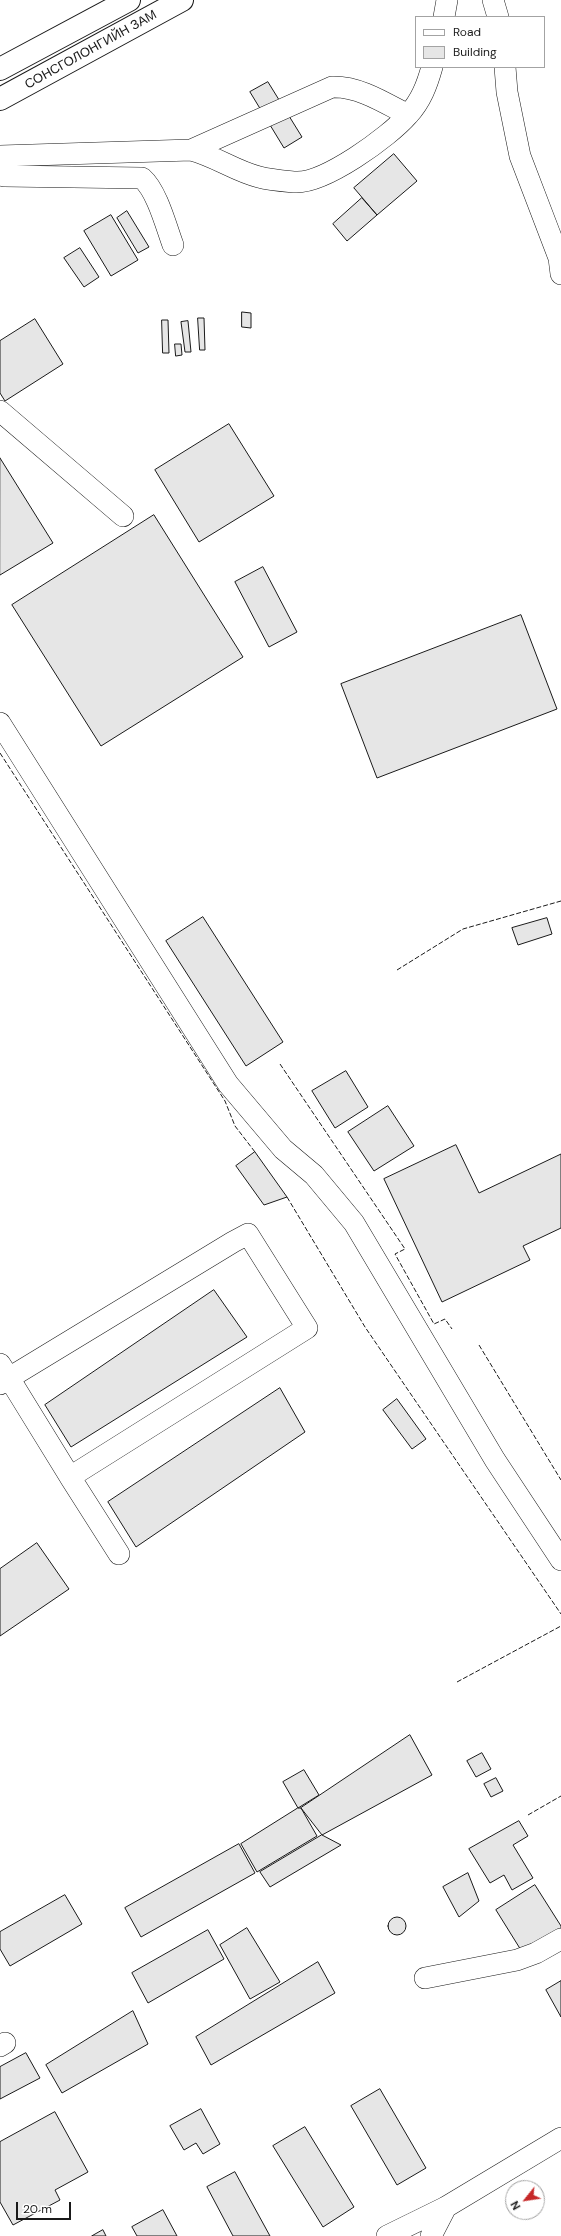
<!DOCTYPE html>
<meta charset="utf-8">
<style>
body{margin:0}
#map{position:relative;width:561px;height:2236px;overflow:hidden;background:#fff;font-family:"DM Sans",sans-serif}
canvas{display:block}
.legend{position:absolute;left:415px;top:16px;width:130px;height:52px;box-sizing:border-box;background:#fff;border:1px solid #a3a3a3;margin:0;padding:5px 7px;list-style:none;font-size:12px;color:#1a1a1a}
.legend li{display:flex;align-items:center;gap:8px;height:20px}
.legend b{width:20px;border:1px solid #a3a3a3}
.north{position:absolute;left:505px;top:2180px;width:40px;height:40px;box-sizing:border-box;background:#fff;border:1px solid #a3a3a3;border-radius:50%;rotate:240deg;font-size:11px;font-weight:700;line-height:16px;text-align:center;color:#1a1a1a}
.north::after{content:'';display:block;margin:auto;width:14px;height:18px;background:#c62828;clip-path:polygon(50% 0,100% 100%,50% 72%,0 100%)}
.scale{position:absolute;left:16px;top:2202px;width:55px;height:18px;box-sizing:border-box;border:2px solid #1a1a1a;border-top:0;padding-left:5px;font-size:12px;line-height:14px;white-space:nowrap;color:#1a1a1a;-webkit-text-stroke:3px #fff;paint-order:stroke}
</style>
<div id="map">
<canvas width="561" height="2236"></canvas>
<ul class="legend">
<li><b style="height:5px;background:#fff"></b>Road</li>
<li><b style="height:11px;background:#e6e6e6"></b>Building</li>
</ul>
<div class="north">N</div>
<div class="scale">20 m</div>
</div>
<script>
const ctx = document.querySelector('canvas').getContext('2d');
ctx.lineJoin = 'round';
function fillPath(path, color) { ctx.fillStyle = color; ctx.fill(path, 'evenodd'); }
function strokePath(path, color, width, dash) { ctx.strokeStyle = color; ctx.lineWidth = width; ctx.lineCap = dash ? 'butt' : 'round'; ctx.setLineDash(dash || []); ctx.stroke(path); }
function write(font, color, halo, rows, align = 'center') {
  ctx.font = font + ' "DM Sans",sans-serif'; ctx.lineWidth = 3; ctx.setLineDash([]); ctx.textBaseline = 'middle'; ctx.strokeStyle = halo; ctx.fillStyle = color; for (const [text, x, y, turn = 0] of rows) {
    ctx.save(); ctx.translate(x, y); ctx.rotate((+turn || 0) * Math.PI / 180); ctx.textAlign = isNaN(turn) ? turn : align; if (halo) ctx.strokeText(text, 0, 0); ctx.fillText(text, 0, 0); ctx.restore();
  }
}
const building = new Path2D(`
 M268 82 302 137 284 148 250 92Z
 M394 154 417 181 377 215 354 188Z
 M362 198 377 215 347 241 333 224Z
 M127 211 149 247 138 253 117 218Z
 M111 215 138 260 111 276 84 231Z
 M80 248 99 277 84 287 64 258Z
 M242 312 251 313V328L242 327Z
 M198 318H204L205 350H200Z
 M35 319 63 364 5 401 0 393V341Z
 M162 320H168L169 353H163Z
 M188 321 191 352H185L181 322Z
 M175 344H181L182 355 176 356Z
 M229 424 274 496 199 542 155 470Z
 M0 458 53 543 0 575Z
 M154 515 243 657 101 746 12 605Z
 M263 567 297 632 269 647 235 582Z
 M521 615 557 709 377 778 341 684Z
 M203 917 283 1042 246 1066 166 941Z
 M547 918 552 934 518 945 512 928Z
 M346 1071 368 1107 335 1128 312 1091Z
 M388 1106 414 1146 374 1171 348 1132Z
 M456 1145 479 1193 561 1154V1228L523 1246 530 1260 442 1302 384 1179Z
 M255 1152 287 1197 264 1205 236 1166Z
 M214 1290 247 1337 71 1447 45 1405Z
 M280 1388 305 1432 136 1547 108 1502Z
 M397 1399 426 1439 412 1449 383 1410Z
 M37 1543 69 1589 0 1636V1569Z
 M410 1735 432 1775 322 1835 301 1808Z
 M482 1753 491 1769 476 1777 467 1761Z
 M304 1770 319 1795 298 1808 283 1782Z
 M496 1778 503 1791 491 1797 484 1784Z
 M298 1808H301L317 1836 257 1872 241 1844Z
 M519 1821 528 1836 513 1845 533 1878 512 1890 504 1875 490 1883 469 1849Z
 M322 1835 341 1845 270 1887 260 1872Z
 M239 1844 255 1873 141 1937 125 1908Z
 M468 1873 479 1901 459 1917 443 1887Z
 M535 1885 561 1926V1931L524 1955 496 1910Z
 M65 1895 82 1924 10 1966 0 1949V1932Z
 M388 1926a9 9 0 1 1 18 0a9 9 0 1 1-18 0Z
 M247 1928 280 1982 250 1999 220 1945Z
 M208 1930 224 1959 148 2003 132 1973Z
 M318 1962 335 1993 211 2065 196 2037Z
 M561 1981V2017L546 1990Z
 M133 2011 148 2044 62 2093 46 2065Z
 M26 2053 40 2078 0 2099V2067Z
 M380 2089 426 2168 397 2185 351 2106Z
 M201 2109 220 2144 203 2154 196 2143 184 2150 170 2126Z
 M55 2112 88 2172 55 2190 60 2200 13 2225 0 2202V2142Z
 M305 2127 354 2207 323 2227 273 2146Z
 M235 2172 270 2236H233L207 2187Z
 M163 2210 177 2236H137L132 2227Z
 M103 2230 106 2236H92Z`);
const minor = new Path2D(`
 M493 0 498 17
 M444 17 447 0
 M505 67 507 92 520 156 559 258 561 274
 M191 150 332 87C359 86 385 103 408 115
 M0 156 191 150C215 156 235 171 259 177 270 180 284 181 295 182 324 184 389 137 408 115 421 101 427 85 432 67
 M5 156 4 176 142 178C157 191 166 226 173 245
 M0 411 123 516
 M0 723 228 1084 283 1149 314 1175 354 1223 495 1460 561 1560
 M0 1364 9 1378 70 1477 307 1328 248 1234 233 1242 9 1378 0 1384
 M70 1477 119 1554
 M425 1978 517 1960 536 1953 561 1939
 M0 2046 5 2043
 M387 2236 446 2207 561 2138
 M431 2236 446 2207`);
const major = new Path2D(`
 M0 69 129 0
 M0 99 182 0`);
const fence = new Path2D(`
 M0 753 225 1101 235 1126 255 1152
 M397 970 463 929 561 901
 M280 1064 405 1249 395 1254 434 1324 445 1319 452 1329
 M287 1197 365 1327 561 1614
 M479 1345 561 1480
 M457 1682 561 1626
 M528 1815 561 1796`);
const streetNames = [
 ["СОНСГОЛОНГИЙН ЗАМ",91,50,-29]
];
fillPath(building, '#e6e6e6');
strokePath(building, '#1a1a1a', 1);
strokePath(minor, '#1a1a1a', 22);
strokePath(major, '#1a1a1a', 24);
strokePath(minor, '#fff', 21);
strokePath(major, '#fff', 22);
strokePath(fence, '#1a1a1a', 1, [5, 2]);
write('13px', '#1a1a1a', '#fff', streetNames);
</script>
